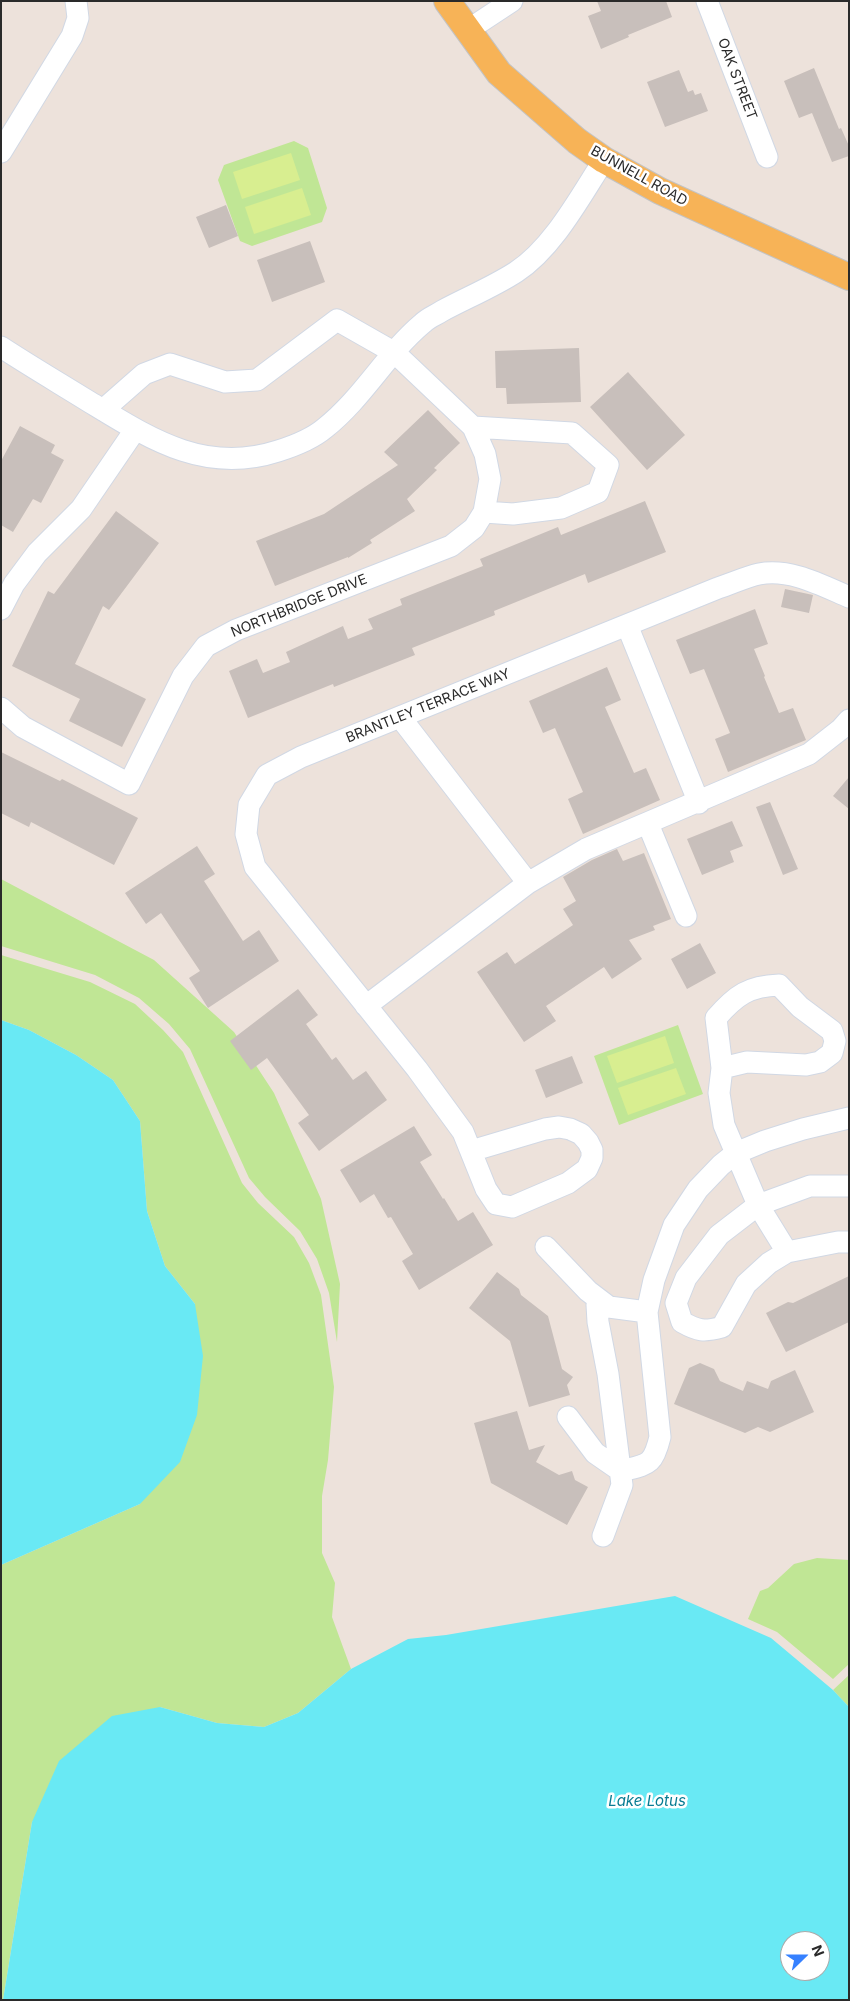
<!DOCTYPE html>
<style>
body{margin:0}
#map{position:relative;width:850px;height:2001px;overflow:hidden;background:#ede2db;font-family:Inter,sans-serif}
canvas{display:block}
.frame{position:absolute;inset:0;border:2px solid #2a2a2a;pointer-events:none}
.north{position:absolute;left:780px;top:1931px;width:50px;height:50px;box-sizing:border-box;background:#fff;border:1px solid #aaa;border-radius:50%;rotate:68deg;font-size:14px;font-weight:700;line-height:20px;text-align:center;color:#2a2a2a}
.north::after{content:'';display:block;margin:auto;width:18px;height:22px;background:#3681ff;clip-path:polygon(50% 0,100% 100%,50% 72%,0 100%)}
</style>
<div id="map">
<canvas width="850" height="2001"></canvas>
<div class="frame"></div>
<div class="north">N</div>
</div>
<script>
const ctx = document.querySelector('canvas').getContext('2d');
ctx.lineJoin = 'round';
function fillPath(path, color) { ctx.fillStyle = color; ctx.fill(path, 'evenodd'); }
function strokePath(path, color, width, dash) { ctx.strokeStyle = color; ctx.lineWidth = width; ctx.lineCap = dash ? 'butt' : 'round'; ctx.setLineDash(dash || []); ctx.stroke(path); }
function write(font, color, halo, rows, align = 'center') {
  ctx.font = font + ' Inter,sans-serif'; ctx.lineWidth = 5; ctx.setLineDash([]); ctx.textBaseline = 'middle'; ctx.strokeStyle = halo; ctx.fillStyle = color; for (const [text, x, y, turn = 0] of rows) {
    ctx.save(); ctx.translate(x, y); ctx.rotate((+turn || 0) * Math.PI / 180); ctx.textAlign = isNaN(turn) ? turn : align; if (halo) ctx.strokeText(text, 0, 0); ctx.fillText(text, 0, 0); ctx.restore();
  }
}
const green = new Path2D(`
 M294 141 308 148 327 208 322 222 252 246 240 241 218 180 224 165Z
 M1 879 154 960 234 1032 274 1093 321 1199 340 1284 337 1342 329 1293 317 1259 300 1231 265 1197 249 1178 190 1049 169 1024 139 998 95 975 1 946Z
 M1 955 90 982 135 1004 163 1030 183 1052 242 1183 258 1203 294 1237 309 1263 321 1295 334 1387 328 1460 322 1496V1553L335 1583 332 1617 351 1669 298 1713 264 1727 217 1723 160 1707 32 1822 3 2000H1V1565L140 1504 195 1304 165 1266 147 1211 140 1121 113 1080 76 1055 29 1030 1 1020Z
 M678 1025 703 1094 619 1125 594 1056Z
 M817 1558 849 1560V1664L833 1679 777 1632 748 1619 760 1591 768 1588 794 1564Z
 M849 1675V1707L833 1690Z`);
const pitch = new Path2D(`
 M291 153 300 180 242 199 233 172Z
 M302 188 311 215 254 234 245 207Z
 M665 1036 674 1063 617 1083 607 1056Z
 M676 1068 686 1094 628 1115 618 1088Z`);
const water = new Path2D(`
 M1 1020 29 1030 76 1055 113 1080 140 1121 147 1211 165 1266 195 1304 203 1356 197 1415 180 1462 140 1504 1 1565Z
 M675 1596 771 1638 833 1690 849 1707V2000H3L32 1822 59 1761 112 1716 160 1707 217 1723 264 1727 298 1713 351 1669 408 1639 446 1635ZM790 1941H820V1971H790Z`);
const building = new Path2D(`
 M597 1H666L672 17 628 35 629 37 601 49 588 16 601 11Z
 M814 68 839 129 841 128 849 146V156L832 162 812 113 799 118 784 81Z
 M679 70 688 92 693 90 695 95 701 93 708 111 665 127 647 82Z
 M226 205 238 236 209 248 196 217Z
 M310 241 325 282 272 302 257 260Z
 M579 348 581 402 507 404 506 388H496L495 351Z
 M628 372 685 435 647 470 590 407Z
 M428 410 460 443 434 468 437 470 407 499 415 511 370 540 372 543 348 558V557L275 586 256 541 324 514 398 465 384 452Z
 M20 426 55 445 51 453 64 460 41 503 33 499 13 532 1 525V461Z
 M645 501 666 552 588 583 585 574 494 611 495 615 412 648 415 655 334 687 333 684 248 718 229 671 257 659 263 673 290 662 286 652 343 626 348 639 373 629 368 619 402 605 400 599 483 566 480 559 558 527 561 535Z
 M116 511 159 543 109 610 103 606 75 664 146 699 122 747 69 721 80 699 12 666 48 591 54 594Z
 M785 589 813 595 809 613 781 607Z
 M755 609 768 644 754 649 765 676 764 677 779 713 793 708 806 740 728 772 715 739 730 733 704 669 690 674 676 640Z
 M607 667 621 700 605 707 634 773 646 768 660 800 583 834 568 799 583 792 555 728 543 733 529 701Z
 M1 752 60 781 62 779 138 818 114 865 31 822 29 827 1 813Z
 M849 777V809L833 796Z
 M770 802 798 869 783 875 756 807Z
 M732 821 743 846 730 851 734 862 702 875 687 839Z
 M197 846 215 874 204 881 243 941 259 930 279 961 208 1008 189 978 200 971 161 913 146 924 125 893Z
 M617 849 623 861 644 853 671 919 653 926 655 930 629 940 642 959 612 979 604 967 546 1006 556 1021 524 1042 477 972 507 952 515 964 573 925 563 909 576 901 563 877 592 860Z
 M700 943 716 973 687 989 671 959Z
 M298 989 318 1015 306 1024 332 1060 336 1057 353 1080 366 1071 387 1100 319 1151 298 1123 309 1115 267 1058 251 1070 230 1041Z
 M572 1056 583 1083 546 1098 535 1070Z
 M414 1126 432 1155 420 1162 443 1199 444 1198 458 1221 473 1212 493 1245 419 1290 402 1261 413 1254 391 1217 388 1218 374 1194 360 1203 340 1170Z
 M497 1272 519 1289 521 1295 548 1316 562 1369 573 1377 567 1385 570 1395 529 1407 510 1341 469 1308Z
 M849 1276V1322L786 1352 766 1313 788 1302 793 1303Z
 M700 1363 714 1369 720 1381 743 1391 747 1381 768 1389 771 1381 795 1370 814 1412 770 1432 758 1427 745 1433 674 1404 689 1368Z
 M517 1411 529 1450 545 1445 536 1462 559 1475 572 1471 575 1480 588 1487 567 1525 491 1483 474 1423Z`);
const minor = new Path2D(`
 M707 1 767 157
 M468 30 512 1
 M1 152 72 36 78 18 76 1
 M1 347C30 366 59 383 88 401 149 438 204 475 278 451 294 446 312 439 325 428 363 398 386 354 423 323 428 318 436 315 442 311 466 298 493 287 516 272 553 248 580 197 604 160
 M473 427 572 433 608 465 598 492 561 508 513 514 484 512
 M1 609 14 584 37 553 81 509 135 430
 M627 625 699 803
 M1 708 23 727 129 784 183 676 206 646 236 630 451 546 474 528 484 512 490 479 485 454 473 427 395 353 337 320 257 380 225 382 170 364 144 374 103 410
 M400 717 528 883
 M648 824 686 916
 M366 1006 528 883 586 849 809 754 841 729 849 720
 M722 1068 747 1062 806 1065 820 1062 832 1053 835 1041 832 1031 800 1007 779 985C749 986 736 995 716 1018L722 1068 719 1093 724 1125 758 1205 787 1252
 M471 1151 545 1129 559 1127 570 1129 581 1134 588 1142 592 1150V1158L587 1169 568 1183 512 1207 496 1204 486 1189 463 1132 417 1069 255 867 246 834 249 805 267 775 301 757 718 588C731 584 745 577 759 574 790 568 821 585 849 597
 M849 1186H810L758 1205 719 1235 686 1278 676 1303 682 1322C698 1331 704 1332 722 1327L746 1284 769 1263 787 1252 838 1242H849
 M546 1247 588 1291 609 1307 647 1312
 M599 1300 597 1305 598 1322 608 1374 622 1485 603 1536
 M568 1417 595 1453 621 1471C648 1464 653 1466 660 1437L647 1312 654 1280 674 1225 698 1189 721 1165 736 1153 765 1141 803 1129 849 1118`);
const major = new Path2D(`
 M447 1 499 73 577 141 604 160 660 191 849 277`);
const streetNames = [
 ["OAK STREET",737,79,69],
 ["BUNNELL ROAD",639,176,29],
 ["NORTHBRIDGE DRIVE",299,606,-22],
 ["BRANTLEY TERRACE WAY",428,706,-22]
];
const waterNames = [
 ["Lake Lotus",647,1801]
];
fillPath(green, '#c0e695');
fillPath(pitch, '#d8ee90');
fillPath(water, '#69e9f4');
fillPath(building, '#c8bfbb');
strokePath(minor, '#d1d8e4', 23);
strokePath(major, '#c3c3c3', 28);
strokePath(minor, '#fff', 21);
strokePath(major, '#f7b357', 26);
write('14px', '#2a2a2a', '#fff', streetNames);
write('italic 15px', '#087c93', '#fff', waterNames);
</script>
